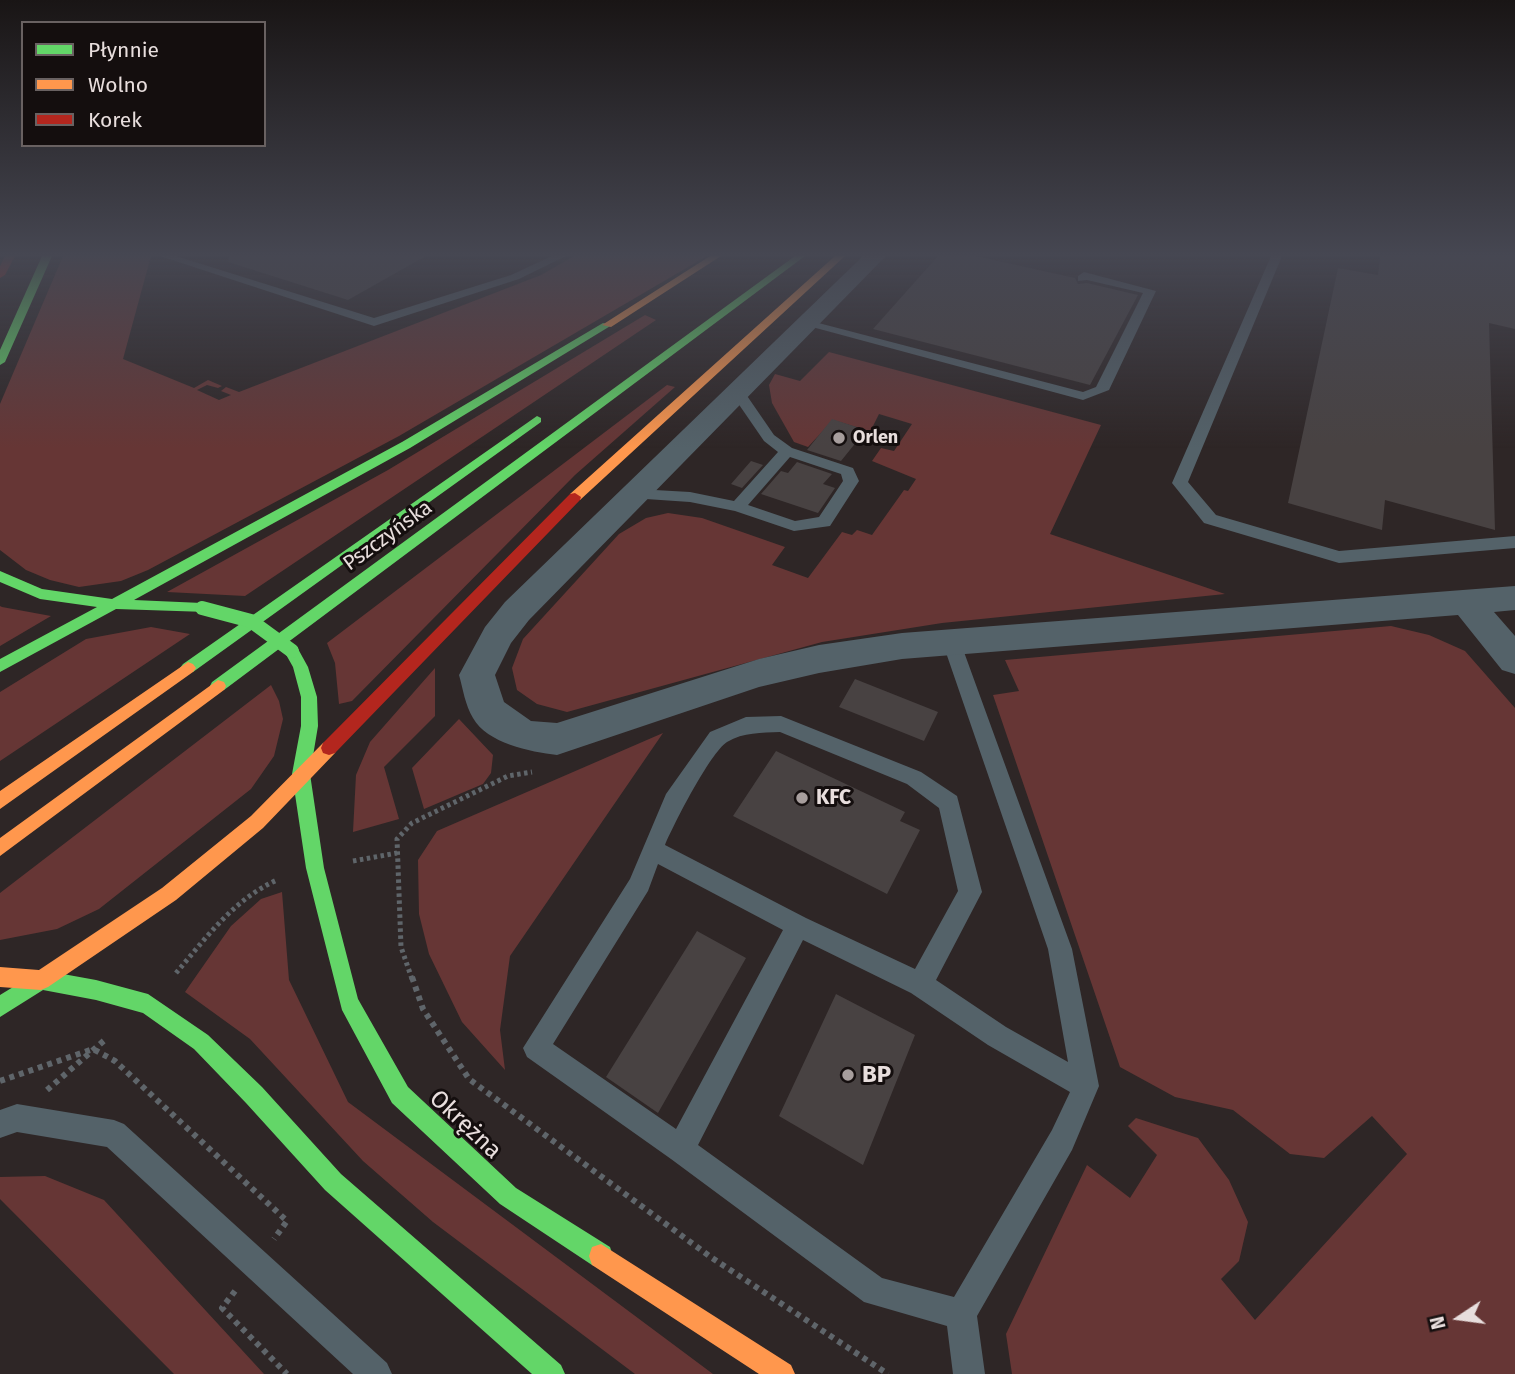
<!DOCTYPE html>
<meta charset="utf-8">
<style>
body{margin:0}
#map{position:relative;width:1515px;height:1374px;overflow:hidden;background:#2e2626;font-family:"Fira Sans",sans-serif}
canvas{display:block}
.legend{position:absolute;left:21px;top:21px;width:245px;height:126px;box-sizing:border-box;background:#140e0e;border:2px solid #696161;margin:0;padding:9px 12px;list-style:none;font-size:21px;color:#e8dedd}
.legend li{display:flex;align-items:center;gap:14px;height:35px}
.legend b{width:35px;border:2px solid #696161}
.north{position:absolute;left:1424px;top:1283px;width:70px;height:70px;-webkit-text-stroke:5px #140e0e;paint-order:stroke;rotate:257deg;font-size:19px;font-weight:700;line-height:28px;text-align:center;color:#e8dedd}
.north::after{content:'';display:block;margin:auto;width:24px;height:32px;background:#e8dedd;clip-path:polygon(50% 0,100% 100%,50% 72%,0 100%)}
</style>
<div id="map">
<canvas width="1515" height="1374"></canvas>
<ul class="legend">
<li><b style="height:9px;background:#63d668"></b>Płynnie</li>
<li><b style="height:9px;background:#ff974d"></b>Wolno</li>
<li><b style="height:9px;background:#b3261e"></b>Korek</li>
</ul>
<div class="north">N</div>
</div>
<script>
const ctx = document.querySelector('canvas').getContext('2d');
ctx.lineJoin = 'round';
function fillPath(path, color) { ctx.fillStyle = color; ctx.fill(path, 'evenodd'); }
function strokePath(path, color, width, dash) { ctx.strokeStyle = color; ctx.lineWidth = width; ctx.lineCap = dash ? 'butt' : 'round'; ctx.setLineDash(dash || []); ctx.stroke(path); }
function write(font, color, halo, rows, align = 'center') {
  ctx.font = font + ' "Fira Sans",sans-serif'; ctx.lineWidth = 6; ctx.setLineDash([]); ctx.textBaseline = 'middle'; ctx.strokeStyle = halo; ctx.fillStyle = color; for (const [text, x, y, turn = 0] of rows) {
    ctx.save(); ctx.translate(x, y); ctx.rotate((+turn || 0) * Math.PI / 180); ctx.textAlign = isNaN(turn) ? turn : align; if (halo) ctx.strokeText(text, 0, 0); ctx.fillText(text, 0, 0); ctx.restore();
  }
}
const green = new Path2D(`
 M63 256H151L123 359 194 388 208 380 222 386 218 388 207 385 197 390 219 400 231 395 221 391 226 387 239 392 541 275 574 256H707L399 436 148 570 121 581 79 587 50 580 26 570 0 550V404Z
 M645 315 656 320 245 596 167 592 388 470Z
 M829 352 1101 425 1050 534 1225 594 942 623 822 642 567 712 537 704 517 690 512 668 523 639 619 534 646 518 668 513 702 518 785 547 772 565 808 578 842 532 852 535 857 530 872 535 904 490 908 491 916 479 872 461 881 448 894 451 912 424 879 414 871 430H866L833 420 808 447 794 442 772 403 769 385 775 374 800 381Z
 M667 385 675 387 575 475 352 701 339 704 335 663 327 643Z
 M0 606 2 607 51 616 0 646Z
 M1391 626 1429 635 1465 651 1515 708V1374H1012L1006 1334 1087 1165 1130 1198 1157 1155 1128 1126 1136 1118 1198 1138 1229 1180 1248 1222 1239 1261 1221 1279 1255 1320 1407 1154 1372 1116 1324 1158 1290 1154 1233 1110 1175 1097 1120 1067 993 695 1019 691 1005 660Z
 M151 627 190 634 0 761V692L86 639Z
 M435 668V716L384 767 399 819 353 832 356 775 370 742Z
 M271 685 279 701 283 719 274 756 251 789 99 909 57 929 0 940V893Z
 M459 719 493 755 491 773 483 784 424 809 412 768Z
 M663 733 510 956 500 1030 505 1070 462 1022 429 954 419 914 418 860 437 831Z
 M282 892 289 980 348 1102 713 1374H635L433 1222 363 1161 250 1039 185 992 231 926 261 899Z
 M45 1176 104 1200 264 1374H174L0 1199V1177Z`);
const building = new Path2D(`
 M229 256H426L348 300 228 262Z
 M938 256H976L1075 278 1078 284 1087 283 1138 295 1090 385 873 329Z
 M1380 256H1515V329L1489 323 1495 530 1385 500 1382 530 1288 503 1338 268 1378 275Z
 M832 419 866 430 841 461 807 450Z
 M751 461 763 465 742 488 731 484Z
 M797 462 832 474 823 484 835 488 818 513 761 494 781 471 788 473Z
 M855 679 938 712 924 741 839 707Z
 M776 751 905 812 900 821 920 830 887 894 733 816Z
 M697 931 746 958 658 1113 606 1077Z
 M836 994 915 1035 863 1165 779 1116Z`);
const pathFar1 = new Path2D(`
 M353 861 397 853
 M176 973C206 938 234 899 277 880
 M412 979 401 947 397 839 412 823 508 776 532 772`);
const path = new Path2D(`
 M412 977 423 1009 469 1079 712 1258 888 1374
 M0 1081 93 1049 115 1061 287 1221 274 1239
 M47 1090 107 1038
 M235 1291 222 1308 287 1374`);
const lane = new Path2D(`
 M160 256H176L374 318 511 275 552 256H566L519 279 374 326Z
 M1271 256H1282L1188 482 1216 515 1339 551 1515 536V548L1339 563 1204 523 1172 483Z
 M1084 272 1156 291 1109 390 1083 400 801 324 807 320 1083 392 1096 387 1143 293 1087 280 1078 281V276Z
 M738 389 743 390 774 435 792 448 853 468 859 481 830 526 794 531 735 511 690 502 631 498 629 494 631 490 637 489 690 492 734 501 778 452 764 441 731 393ZM790 457 841 474 843 481 819 517 795 521 748 505Z
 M951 634 958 636 960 641 1072 949 1099 1086 1072 1150 977 1316 985 1374H953L947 1326 864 1302 671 1159 527 1057 523 1048 630 879 666 794 710 732 746 717 781 716 921 772 957 796 982 892 936 980 1006 1027 1068 1062 1048 949 942 641 944 636ZM780 732 907 784 939 808 958 891 915 969 806 918 665 845C674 824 710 753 727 742 744 732 761 733 780 732ZM658 864 783 930 676 1129 553 1044 648 891ZM803 940 911 993 988 1045 1070 1092 1052 1130 954 1297 882 1278 698 1145Z
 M17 1104 114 1120 124 1124 387 1363 392 1374H353L107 1147 17 1132 0 1138V1110Z`);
const street = new Path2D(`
 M863 256H886L529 620 511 643 495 675 504 702 531 721 557 723 759 659 819 645 902 633 1515 586V610L1494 612 1515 636V674L1502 670 1458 615 902 659 819 673 759 687 557 755C530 752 487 743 473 718 465 705 463 689 459 675L485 627 505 602Z`);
const fast = new Path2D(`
 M42 256H52L5 362 0 365V350Z
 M795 256H805L224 690H212L210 686 212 682Z
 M603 323 612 325 410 448 134 600 202 603 209 608 207 612 116 609 0 672V659L97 607 40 599 0 582V571L42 589 112 599 402 442Z
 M537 416 541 418V422L193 672H183L180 668 183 664Z
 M292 645 297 647 308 667 317 697 318 726 310 774 324 868 358 999 408 1087 516 1188 610 1247 613 1256 610 1265 601 1268 592 1265 500 1204 392 1103 342 1010 306 868 292 774 301 726V697L293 667 284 651Z
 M41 970 96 980 148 994 208 1035 262 1087 341 1174 561 1365 565 1374H532L325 1190 246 1103 194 1049 143 1013 96 1000 43 990 0 1017V995Z`);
const slow = new Path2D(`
 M710 256H721L611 327 602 325Z
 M835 256H845L580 500H570V494Z
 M188 662 193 664 196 668 193 672 0 809V791Z
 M218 680 224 682 226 686 224 690 0 856V838Z
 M329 741 335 743 337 748 335 753 263 828 176 900 48 987 41 990 0 987V967L39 970 162 888 251 816 323 743Z
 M601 1244 791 1365 795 1374H759L592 1265 589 1256 592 1247Z`);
const jam = new Path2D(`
 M5 256H15L5 275 0 278V266Z
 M575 493 581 497 580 500 335 753 329 755 323 753 321 748 323 743 570 494Z`);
const fastBridge = new Path2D(`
 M202 608 251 621 292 651`);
const markers = [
 [839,438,7,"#a79e9d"],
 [802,798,7,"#a79e9d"],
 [848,1075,7,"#a79e9d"]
];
const farPoinames = [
 ["Orlen",853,438]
];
const streetNames = [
 ["Pszczyńska",388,536,-36]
];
const poiNames = [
 ["KFC",816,798]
];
const nearPoinames = [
 ["BP",862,1075]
];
const nearStreetnames = [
 ["Okrężna",465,1125,43]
];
fillPath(green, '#663635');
fillPath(building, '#484242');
strokePath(pathFar1, '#5f656a', 5, [3.5, 3.5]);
strokePath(path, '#5f656a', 6, [5, 5]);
fillPath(lane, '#546269');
fillPath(street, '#546269');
fillPath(fast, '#63d668');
fillPath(slow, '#ff974d');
fillPath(jam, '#b3261e');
strokePath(fastBridge, '#63d668', 14);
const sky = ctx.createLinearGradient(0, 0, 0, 448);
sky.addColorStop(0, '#191515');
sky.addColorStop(0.57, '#464752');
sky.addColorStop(1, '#46475200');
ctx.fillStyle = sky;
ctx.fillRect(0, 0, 1515, 448);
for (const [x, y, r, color] of markers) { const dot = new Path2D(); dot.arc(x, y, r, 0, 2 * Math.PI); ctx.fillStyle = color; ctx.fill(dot); strokePath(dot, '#140e0e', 2.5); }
write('bold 18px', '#e8dedd', '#140e0e', farPoinames, 'left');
write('21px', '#e8dedd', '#140e0e', streetNames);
write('bold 21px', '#e8dedd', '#140e0e', poiNames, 'left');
write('bold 24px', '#e8dedd', '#140e0e', nearPoinames, 'left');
write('24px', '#e8dedd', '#140e0e', nearStreetnames);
</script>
